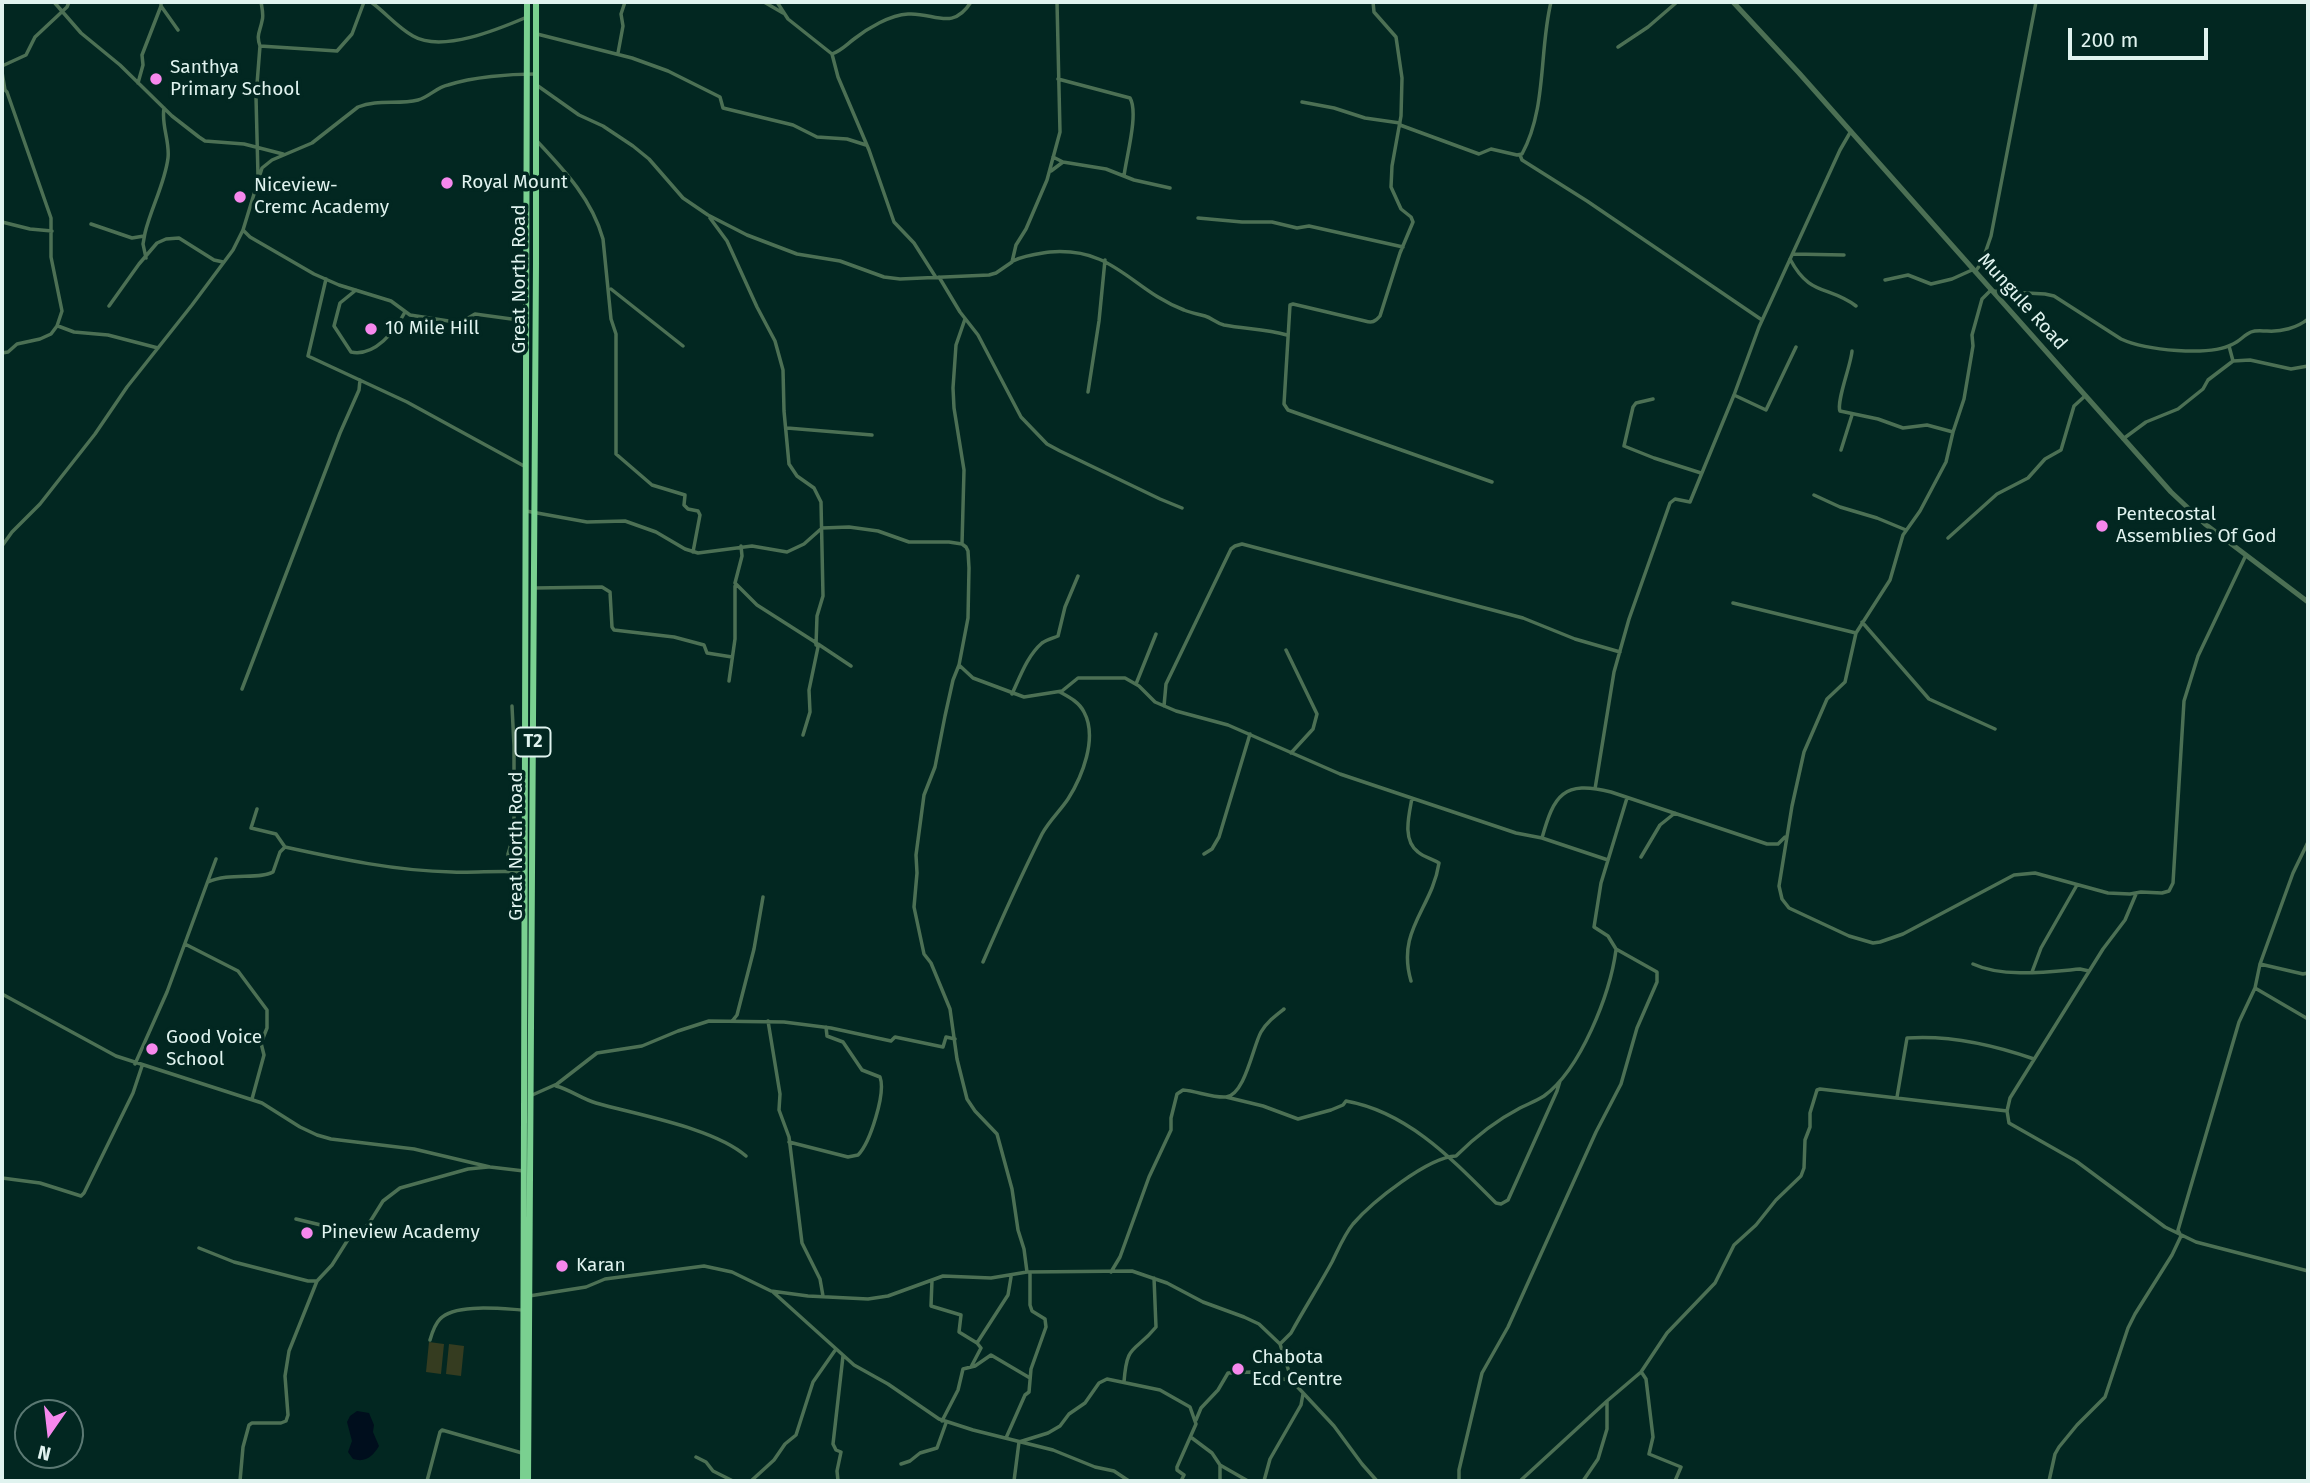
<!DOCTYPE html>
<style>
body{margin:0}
#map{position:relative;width:2310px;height:1483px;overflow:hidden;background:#022721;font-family:"Fira Sans",sans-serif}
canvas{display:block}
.frame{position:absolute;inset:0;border:4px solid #e0f3ef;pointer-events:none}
.north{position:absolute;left:14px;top:1399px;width:70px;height:70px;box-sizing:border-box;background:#022721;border:2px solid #5b7973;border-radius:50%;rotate:194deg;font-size:19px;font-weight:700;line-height:28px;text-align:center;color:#e0f3ef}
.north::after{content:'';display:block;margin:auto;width:24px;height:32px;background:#f688ed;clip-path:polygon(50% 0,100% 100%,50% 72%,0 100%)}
.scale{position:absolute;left:2068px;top:28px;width:140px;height:32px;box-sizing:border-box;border:4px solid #e0f3ef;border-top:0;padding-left:9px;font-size:21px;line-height:24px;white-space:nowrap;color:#e0f3ef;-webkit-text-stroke:5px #022721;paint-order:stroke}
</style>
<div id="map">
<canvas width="2310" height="1483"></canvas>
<div class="frame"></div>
<div class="north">N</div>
<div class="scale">200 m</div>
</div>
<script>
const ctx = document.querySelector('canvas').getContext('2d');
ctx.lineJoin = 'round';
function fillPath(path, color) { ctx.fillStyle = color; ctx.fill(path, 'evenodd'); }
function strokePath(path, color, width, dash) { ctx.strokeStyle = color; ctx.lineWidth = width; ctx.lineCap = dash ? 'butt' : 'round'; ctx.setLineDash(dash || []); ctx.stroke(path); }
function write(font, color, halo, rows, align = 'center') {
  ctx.font = font + ' "Fira Sans",sans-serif'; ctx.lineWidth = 7; ctx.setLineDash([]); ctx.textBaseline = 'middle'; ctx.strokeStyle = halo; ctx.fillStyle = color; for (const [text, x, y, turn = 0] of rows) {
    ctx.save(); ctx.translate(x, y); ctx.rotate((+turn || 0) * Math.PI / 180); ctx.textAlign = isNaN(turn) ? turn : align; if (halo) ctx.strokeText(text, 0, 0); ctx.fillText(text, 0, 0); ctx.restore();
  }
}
const green = new Path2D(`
 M429 1342 444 1344 441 1374 426 1372Z
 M449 1344 464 1346 461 1376 446 1374Z`);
const water = new Path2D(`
 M357 1411 369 1413 374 1425 373 1432 379 1446C373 1456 366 1463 353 1459L348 1452 352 1441 347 1422 350 1416Z`);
const minor = new Path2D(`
 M54 2 81 33 120 65 172 116 199 137 205 141 244 144 283 154
 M161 2V6L178 30
 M371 2C385 12 397 27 413 36 442 53 499 29 527 17
 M764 2 783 13
 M777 2 788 19 832 54 838 77 869 150 894 222 914 243 935 276
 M1373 2 1374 12 1396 37 1402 78 1401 116 1392 166 1391 187 1401 209 1411 217 1413 222 1400 253 1380 316C1375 322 1372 323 1365 321L1293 304 1290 305 1284 404 1288 410 1492 482
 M537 34 632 58 668 71 720 97 723 108 793 125 817 137 847 139 866 145
 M260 46 337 51 352 34 364 2
 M1618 47 1648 27 1677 2
 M618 53 623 26 621 14 625 2
 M832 54C842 50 846 45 854 39 868 28 890 15 908 14 934 12 952 32 971 2
 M2 66 26 55 35 37 67 7 69 2
 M2 72 5 90 7 92 51 218V257L62 311 57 326 51 334 40 339 17 344 8 352 2 353
 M1058 79 1130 98C1139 113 1126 158 1124 176
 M138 83 143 65 142 55 161 6
 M538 86 579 115 603 126 633 146 649 159 683 198 708 215 747 235 797 254 840 261 884 277 900 279 989 275 996 273 1012 262 1016 245 1026 229 1047 180 1060 132 1057 2
 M1302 102 1334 108 1365 118 1400 123
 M1400 125 1479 154 1491 149 1517 155 1522 154C1547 108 1539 51 1551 2
 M536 140C564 170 592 199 603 239L611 319 616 334V454L652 485 685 495 684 505 688 509 698 511 700 515 693 552
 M1520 155 1522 160 1587 201 1762 320
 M1053 157 1063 162 1106 169 1134 180 1170 188
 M1051 171 1063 162
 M258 176 256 97 260 46C256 35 260 32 262 21 264 16 262 8 261 2
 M710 218 727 241 757 307 775 341 783 370 784 411 789 464 797 476 814 488 821 502 823 596 817 616 816 645
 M1198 218 1242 222H1272L1297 228 1309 226 1403 247
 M2 222 30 229 52 231
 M91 224 132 238 144 236
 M243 230 250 237 314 274 339 285 391 301 410 315 455 322 463 321 475 314 526 321
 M1793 254 1844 255
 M146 258 143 244 145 233C151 208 165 183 168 158 170 141 161 125 164 108
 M1790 259C1810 297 1828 285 1856 306
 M1013 261C1025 255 1037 254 1050 252 1115 247 1131 290 1184 310 1191 313 1198 314 1205 316 1212 318 1216 323 1224 325 1245 329 1266 329 1287 335
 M1975 272 1982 262 1991 236 2036 2
 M939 277 960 312 978 335 1021 417 1047 444 1060 451 1160 499 1182 508
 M326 279 308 356 407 402 524 466
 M1885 280 1908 275 1931 284 1952 279 1972 270
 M611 289 683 346
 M356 290 340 303 334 326 351 352C375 357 395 331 405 312
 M109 306 139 264 157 243 166 239 179 238 214 260 223 262
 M58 326 74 332 108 335 158 348
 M2229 346 2233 361
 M1852 351C1851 365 1836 402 1840 411L1878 419 1903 428 1927 425 1953 432
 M1088 392 1099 321 1105 260
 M1734 395 1766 410 1796 347
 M1653 399 1636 403 1633 407 1624 446 1654 458 1701 473
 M787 428 872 435
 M2123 439 2146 422 2178 409 2203 389 2208 380 2233 361 2250 360 2291 369 2308 366
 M1841 450 1852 415
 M1814 495 1840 507 1877 518 1906 530
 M526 511 587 522 625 521 656 532 685 549 698 553 752 546 787 552 804 544 822 528 849 527 878 531 909 542H949L962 544 966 547 968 551 969 568 968 618 959 665 953 680 945 716 935 767 924 795 916 855 917 873 914 907 924 954 931 963 950 1009 957 1059 967 1099 975 1111 997 1134 1012 1189 1018 1230 1024 1249 1027 1272
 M1948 538 1997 494 2028 478 2045 459 2061 450 2074 406 2085 396
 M962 544 964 470 954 408 953 388 956 345 965 319
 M2 546 12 532 40 504 95 434 127 387 192 305 233 250 243 230 262 168 272 160 312 143 358 107C378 99 398 105 418 100 429 97 437 87 448 85 473 77 509 74 535 74
 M741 546 742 556 735 583 757 605 815 642 818 647 809 690 810 712 803 735
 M2246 555 2198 656 2184 701 2173 883 2169 891 2162 893 2141 892 2130 894 2108 893 2035 873 2014 875 1903 934 1880 942 1873 943 1849 936 1789 908 1782 899 1779 886 1792 806 1804 752 1827 699 1845 682 1856 633 1890 580 1903 535 1920 511 1946 462 1953 432 1964 399 1973 346 1972 335 1982 299 1990 291 2045 294 2054 296 2121 339C2145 350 2209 357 2233 344 2240 341 2244 335 2251 332 2256 330 2262 331 2267 331 2281 332 2297 328 2308 319
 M535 588 602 587 610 592 612 627 614 630 674 637 704 645 707 653 732 657
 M1733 603 1856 633
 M1862 622 1929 699 1995 729
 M818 644 851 666
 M1286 650 1317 714 1313 729 1291 753
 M959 665 973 678 1024 697 1062 691 1078 678H1125L1139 686 1155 702 1176 711 1228 725 1340 774 1516 833 1542 838 1608 860
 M729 681 735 639V586
 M1136 684 1156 634
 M242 689 340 433 359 390 360 380
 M1012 694C1020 677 1027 656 1042 643 1046 640 1053 638 1058 636L1065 607 1078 576
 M1164 706 1166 684 1231 549 1235 546 1242 544 1523 618 1575 639 1620 652
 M1595 789 1614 672 1629 619 1670 503 1675 499 1690 502 1734 395 1759 327 1840 150 1851 131
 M257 809 251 828 276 834 285 847C340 859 396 871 452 872 476 873 500 870 523 872
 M1542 838C1554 795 1563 780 1611 792L1767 844H1778L1785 837
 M1204 854 1212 849 1219 837 1250 734
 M1641 857 1660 825 1675 813
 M509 871 508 854 514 834V746L512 706
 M208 882C229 872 259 880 273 872L280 852 285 847
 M2136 894 2125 920 2103 949 2010 1098 2007 1111 2009 1123 2076 1161 2165 1227 2196 1242 2308 1271
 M185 944 238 971 267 1010V1028L261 1043 264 1055 252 1099
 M983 962C1002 918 1021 876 1042 834 1049 821 1060 811 1068 799 1082 777 1098 738 1084 712 1079 702 1069 697 1060 692
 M1973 964C2003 978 2047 972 2080 969L2089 971
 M2260 964 2303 974 2308 973
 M2032 972 2041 948 2077 885
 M1411 981C1396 930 1432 909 1439 863 1432 859 1424 857 1418 852 1402 840 1409 815 1412 798
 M2255 988 2308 1019
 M2 994 116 1056 262 1103 300 1127 317 1135 331 1139 414 1149 490 1167 524 1171
 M733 1020 737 1015 754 949 763 897
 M768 1021 780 1094 779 1110 789 1137 802 1243 820 1279 823 1296
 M135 1064 167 992 216 859
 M556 1086C571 1090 582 1099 596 1103 638 1115 714 1128 746 1156
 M530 1096 557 1084 597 1053 642 1046 678 1031 709 1021 784 1022 831 1028 891 1041 895 1037 943 1047 946 1037 955 1039
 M1226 1097 1263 1106 1298 1119 1331 1110 1343 1105 1346 1101C1408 1112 1453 1160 1496 1203L1501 1204 1508 1200 1557 1091 1560 1081
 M1897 1097 1907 1038C1949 1035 1994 1045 2034 1059
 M789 1142 848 1157 858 1155C870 1143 886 1093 880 1077L862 1070 843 1042 827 1036 826 1027
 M2 1178 40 1183 81 1196 84 1193 133 1093 142 1066
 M296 1219 354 1233
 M199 1248 234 1262 308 1281H317
 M1111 1272 1120 1257 1149 1177 1171 1130V1118L1177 1094 1183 1090C1197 1091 1212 1098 1226 1097 1245 1095 1253 1046 1261 1032 1267 1022 1275 1016 1284 1009
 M932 1280 931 1306 961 1315 959 1332 977 1343
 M773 1292 854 1365 888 1384 939 1419 973 1430 1053 1450 1095 1467 1114 1471 1129 1481
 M529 1296 586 1287 605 1279 704 1266 732 1272 771 1291 808 1296 868 1299 888 1296 943 1276 991 1278 1027 1272 1132 1271 1167 1283 1203 1302 1244 1317 1259 1324 1280 1344 1292 1381 1334 1426 1362 1464 1377 1481
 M430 1340C432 1333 435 1324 440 1319 455 1303 503 1309 524 1310
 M1280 1344 1291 1333C1304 1309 1319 1286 1332 1262 1338 1250 1344 1235 1353 1224 1372 1202 1428 1157 1456 1156 1474 1138 1497 1120 1520 1108 1528 1104 1536 1101 1544 1096 1581 1069 1610 994 1616 950
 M971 1367 981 1348 977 1343 1008 1295 1011 1277
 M1642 1373 1646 1379 1653 1437 1649 1454 1681 1467 1675 1481
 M1124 1382C1127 1342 1134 1354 1156 1327L1154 1278
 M1196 1420 1201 1408 1218 1390 1228 1373 1253 1372 1292 1381
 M942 1421 958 1390 963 1369 975 1366 991 1355 1030 1378
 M1006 1438 1025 1395 1029 1392 1031 1369 1046 1327 1045 1319 1032 1311 1030 1305V1272
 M1192 1438 1212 1453 1220 1465 1248 1481
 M696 1457 706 1462 713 1471 733 1481
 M901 1464 910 1461 920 1453 937 1448 946 1423
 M240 1481 243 1447 249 1425 252 1423H281L286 1421 288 1415 285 1376 289 1351 317 1281 332 1265 349 1238 368 1225 383 1201 400 1188 468 1169 488 1167
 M427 1481 440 1432 442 1430 522 1453
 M751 1481 774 1460 785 1444 796 1435 813 1382 836 1349
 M838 1481 837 1471 841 1452 836 1450 833 1444 843 1356
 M1014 1481 1019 1442 1048 1433 1060 1426 1069 1414 1085 1403 1099 1383 1107 1379 1160 1390 1190 1407 1196 1424 1177 1467V1470L1184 1475 1181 1481
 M1220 1481V1466
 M1264 1481 1270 1459 1301 1405 1303 1394
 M1459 1481V1470L1482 1373 1508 1327 1596 1132 1621 1084 1637 1028 1657 982V972L1616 949 1608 936 1594 927 1601 883 1627 798
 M1520 1481 1607 1401
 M1583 1481 1598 1459 1607 1429V1401L1641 1372 1667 1333 1715 1283 1734 1245 1756 1225 1776 1200 1801 1176 1804 1168 1805 1140 1810 1127V1113L1817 1090 1820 1089 2007 1111
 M2049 1481 2055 1454 2059 1447 2077 1425 2105 1397 2128 1328 2135 1314 2172 1255 2181 1236 2178 1230 2239 1022 2255 988 2260 964 2293 873 2308 842`);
const tertiary = new Path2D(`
 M1733 2 1799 73 2171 492 2205 524 2308 602`);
const trunk = new Path2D(`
 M523 1481 527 2
 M528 1481 536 263V2`);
const markers = [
 [156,79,7,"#f688ed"],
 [447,183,7,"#f688ed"],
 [240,197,7,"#f688ed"],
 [371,329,7,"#f688ed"],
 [2102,526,7,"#f688ed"],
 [152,1049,7,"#f688ed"],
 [307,1233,7,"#f688ed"],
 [562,1266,7,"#f688ed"],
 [1238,1369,7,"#f688ed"]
];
const shields = [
 [533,742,35]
];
const shieldNames = [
 ["T2",533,742]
];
const poiNames = [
 ["Santhya",170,68],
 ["Primary School",170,90],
 ["Royal Mount",461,183],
 ["Niceview-",254,186],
 ["Cremc Academy",254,208],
 ["10 Mile Hill",385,329],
 ["Pentecostal",2116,515],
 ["Assemblies Of God",2116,537],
 ["Good Voice",166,1038],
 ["School",166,1060],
 ["Pineview Academy",321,1233],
 ["Karan",576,1266],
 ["Chabota",1252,1358],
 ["Ecd Centre",1252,1380]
];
const streetNames = [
 ["Great North Road",520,279,-90],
 ["Mungule Road",2022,302,48],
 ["Great North Road",517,846,-90]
];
fillPath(green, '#353c20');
fillPath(water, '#000e1d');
strokePath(minor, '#4c7054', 3.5);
strokePath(tertiary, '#4c7054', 5);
strokePath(trunk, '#7ad090', 6);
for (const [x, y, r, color] of markers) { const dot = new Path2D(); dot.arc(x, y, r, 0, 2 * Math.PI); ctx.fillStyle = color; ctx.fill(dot); strokePath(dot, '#022721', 2.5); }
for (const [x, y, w] of shields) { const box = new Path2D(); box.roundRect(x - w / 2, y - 14.5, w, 29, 5); ctx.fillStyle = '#022721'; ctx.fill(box); strokePath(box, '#e0f3ef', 2); }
write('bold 18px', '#e0f3ef', null, shieldNames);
write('19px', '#e0f3ef', '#022721', poiNames, 'left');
write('19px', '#e0f3ef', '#022721', streetNames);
</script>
